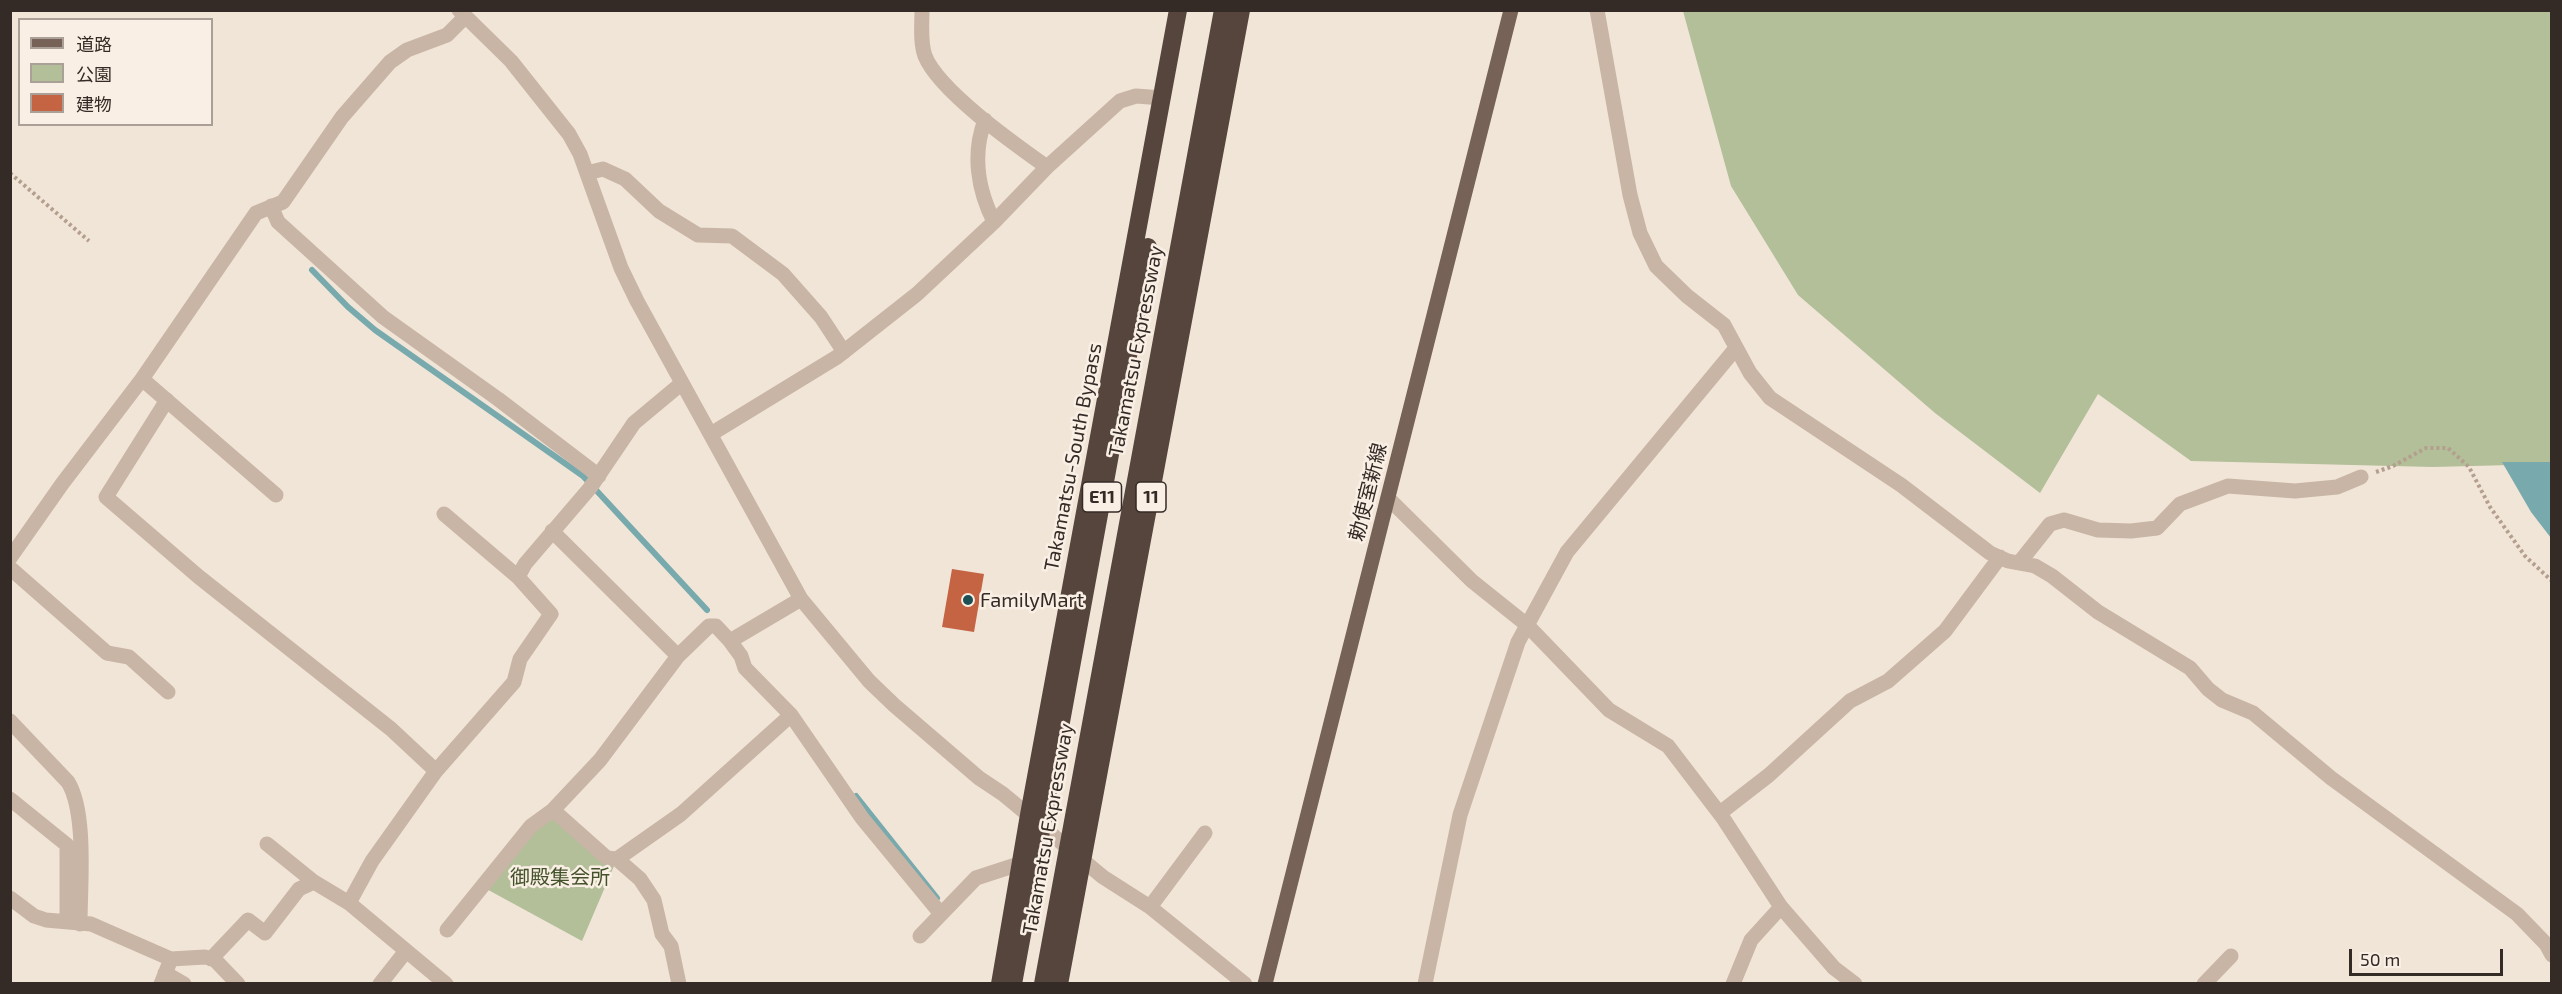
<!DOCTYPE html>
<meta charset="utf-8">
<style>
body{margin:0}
#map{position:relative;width:2562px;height:994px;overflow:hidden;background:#f1e5d8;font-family:"Exo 2","Noto Sans JP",sans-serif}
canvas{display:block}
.frame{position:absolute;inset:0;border:12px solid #342a26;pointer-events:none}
.legend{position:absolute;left:18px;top:18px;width:195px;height:108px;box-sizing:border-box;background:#f9efe4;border:2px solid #aaa098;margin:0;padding:8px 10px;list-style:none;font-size:18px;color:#342a26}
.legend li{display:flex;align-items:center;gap:12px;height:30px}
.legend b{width:30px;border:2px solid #aaa098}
.scale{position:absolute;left:2349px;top:949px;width:154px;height:27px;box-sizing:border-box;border:3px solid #342a26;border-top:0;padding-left:8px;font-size:18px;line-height:21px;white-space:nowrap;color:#342a26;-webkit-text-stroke:4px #f9efe4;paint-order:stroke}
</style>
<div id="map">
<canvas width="2562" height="994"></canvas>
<div class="frame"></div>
<ul class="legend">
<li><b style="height:8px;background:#766257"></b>道路</li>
<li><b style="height:16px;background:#b2bf99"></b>公園</li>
<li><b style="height:16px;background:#c46443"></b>建物</li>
</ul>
<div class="scale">50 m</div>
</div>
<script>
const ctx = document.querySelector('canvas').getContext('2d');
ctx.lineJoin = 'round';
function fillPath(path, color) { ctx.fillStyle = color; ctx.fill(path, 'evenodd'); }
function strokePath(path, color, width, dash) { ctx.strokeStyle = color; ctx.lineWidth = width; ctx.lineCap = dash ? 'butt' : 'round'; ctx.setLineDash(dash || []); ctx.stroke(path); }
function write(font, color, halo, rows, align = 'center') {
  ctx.font = font + ' "Exo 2","Noto Sans JP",sans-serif'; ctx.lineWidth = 5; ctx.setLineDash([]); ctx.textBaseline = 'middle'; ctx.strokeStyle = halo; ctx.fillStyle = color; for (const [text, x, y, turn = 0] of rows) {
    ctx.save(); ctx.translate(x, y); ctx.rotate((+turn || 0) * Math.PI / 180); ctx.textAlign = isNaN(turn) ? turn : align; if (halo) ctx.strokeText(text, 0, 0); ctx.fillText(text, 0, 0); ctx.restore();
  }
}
const green = new Path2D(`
 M1683 11H2551V464L2433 467 2191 461 2098 394 2040 493 1935 413 1798 295 1731 186Z
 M553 810 617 859 582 941 481 886Z`);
const water = new Path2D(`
 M2502 462H2551V538L2531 512Z`);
const stream = new Path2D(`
 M312 270 348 307 375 330 583 476 707 610
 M856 796 937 898`);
const building = new Path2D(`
 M952 569 984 574 974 632 942 627Z`);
const path = new Path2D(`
 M10 173 89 241
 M2376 472 2393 466 2426 448H2448L2469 467 2490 507 2525 556 2552 581`);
const minor = new Path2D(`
 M459 10 511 61 569 134 580 154 621 268 637 301 801 599 869 681 894 705 979 778 1003 794 1103 877 1150 907 1245 984
 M922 10C922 25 920 42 925 56 939 91 1016 145 1047 167
 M1597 10 1630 195 1640 233 1656 266 1687 296 1724 325 1750 373 1770 398 1901 485 1990 553 2008 561 2035 566 2052 576 2098 612 2190 668 2208 689 2222 700 2253 713 2331 778 2517 914 2546 944 2552 955
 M985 120C972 154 978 190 994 222
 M587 173 603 169 625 179 659 211 698 235 732 236 783 274 821 317 844 352
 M271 206 278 222 383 317 498 399 599 476
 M142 379 276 495
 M167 400 106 497 199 577 391 729 436 771
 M711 434 837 357 917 294 994 222 1047 167 1120 101 1136 96 1163 98
 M1388 498 1472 581 1527 625 1609 710 1668 746 1723 818 1781 907 1834 968 1855 984
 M444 514 518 577
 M552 531 678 656 709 626H716L730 641 801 599
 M10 558 62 484 142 379 256 213 283 202 342 117 390 62 407 50 447 35 465 17
 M2019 563 2050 524 2064 520 2098 530 2131 531 2157 528 2180 504 2228 486 2295 491 2337 487 2361 477
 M10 568 107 653 129 657 168 692
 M730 641 741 656 745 668 791 715 862 818 941 914
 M678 656 600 760 553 810 607 858 617 859 681 814 791 715
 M10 721 68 782C87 813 80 886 80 924
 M10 799 67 845V922
 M1720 813 1769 775 1850 701 1888 681 1945 631 2000 557
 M267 844 314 882
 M617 859 640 879 654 900 662 934 671 946 679 984
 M10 898 34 916 46 920 91 924 171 959 205 957 214 959 238 984
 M1150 907 1205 833
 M447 930 531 826 553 810
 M920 936 976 878 1022 863
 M211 959 248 920 265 933 299 889 314 882 349 903
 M165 973 184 984
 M161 984 171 959
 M380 984 406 951
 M446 984 349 903 372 861 436 771 514 682 520 659 551 614 518 577 525 564 590 488 634 423 682 383
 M1425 984 1460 815 1518 642 1567 552 1736 348
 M1733 984 1751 940 1781 907
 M2204 984 2231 956`);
const major = new Path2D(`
 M1265 984 1511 10`);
const highway = new Path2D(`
 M1000 984 1029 815 1178 10
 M1013 984 1148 247
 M1043 984 1223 10
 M1059 984 1241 10`);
const markers = [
 [968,600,6,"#1c5054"]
];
const shields = [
 [1102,497,39],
 [1151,497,30]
];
const shieldNames = [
 ["E11",1102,497],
 ["11",1151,497]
];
const streetNames = [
 ["Takamatsu Expressway",1136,351,-79],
 ["Takamatsu-South Bypass",1073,457,-79],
 ["勅使室新線",1368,492,-76],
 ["Takamatsu Expressway",1048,829,-80]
];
const poiNames = [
 ["FamilyMart",980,600]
];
const parkNames = [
 ["御殿集会所",560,877]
];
fillPath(green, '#b2bf99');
fillPath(water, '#78aaad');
strokePath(stream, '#78aaad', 6);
fillPath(building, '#c46443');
strokePath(path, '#b49f8f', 4, [3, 3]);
strokePath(minor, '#c8b5a5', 15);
strokePath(major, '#766257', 15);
strokePath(highway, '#55453d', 18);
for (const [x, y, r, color] of markers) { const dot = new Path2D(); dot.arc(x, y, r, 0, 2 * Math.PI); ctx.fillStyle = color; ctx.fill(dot); strokePath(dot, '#f9efe4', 2); }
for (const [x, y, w] of shields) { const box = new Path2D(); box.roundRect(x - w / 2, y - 15, w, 30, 4.5); ctx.fillStyle = '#f9efe4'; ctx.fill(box); strokePath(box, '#342a26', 1.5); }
write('bold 18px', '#342a26', null, shieldNames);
write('20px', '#342a26', '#f9efe4', streetNames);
write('20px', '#342a26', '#f9efe4', poiNames, 'left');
write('20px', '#43522a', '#f9efe4', parkNames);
</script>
